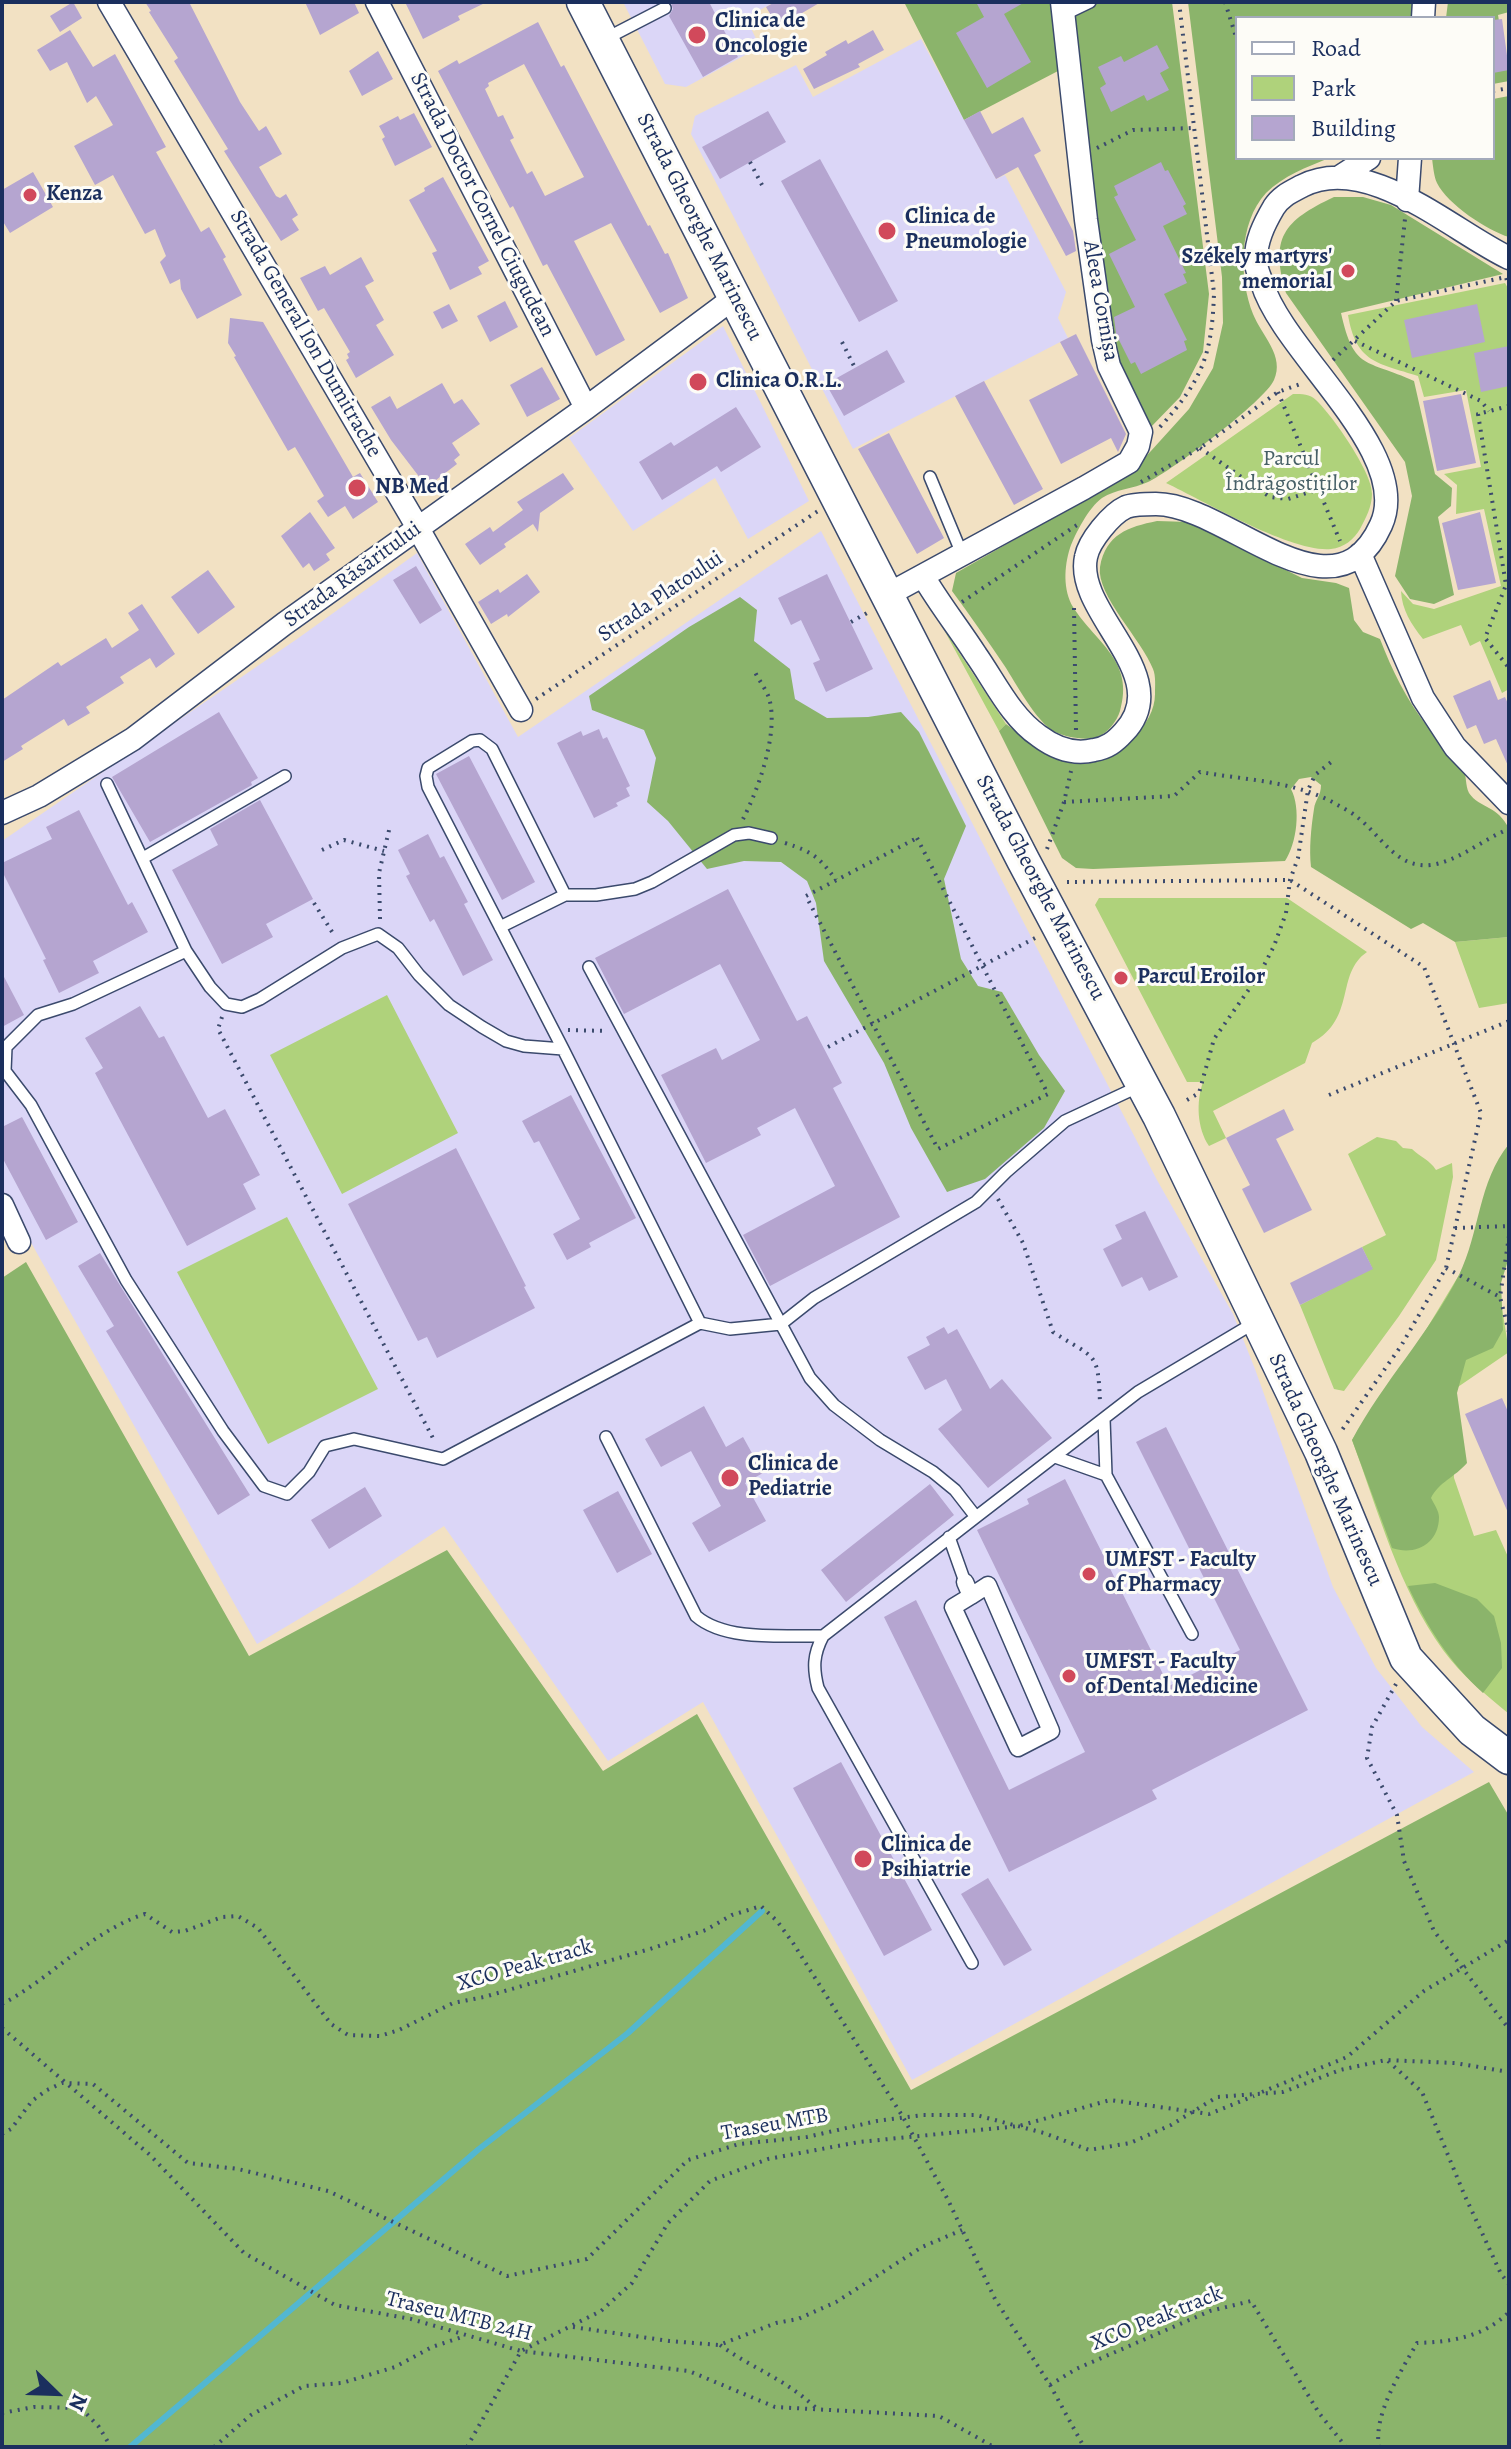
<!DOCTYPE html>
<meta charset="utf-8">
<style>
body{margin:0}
#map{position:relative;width:1511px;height:2449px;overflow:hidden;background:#f2e1c3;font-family:Alegreya,serif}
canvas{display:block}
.frame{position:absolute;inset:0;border:4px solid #1b2f5e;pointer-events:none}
.legend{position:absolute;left:1235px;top:16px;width:260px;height:144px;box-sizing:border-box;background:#fdfcf7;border:2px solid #a3aaba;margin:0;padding:10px 14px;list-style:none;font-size:24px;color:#1b2f5e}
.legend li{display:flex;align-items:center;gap:16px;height:40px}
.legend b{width:40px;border:2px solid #a3aaba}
.north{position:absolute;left:16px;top:2353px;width:80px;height:80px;-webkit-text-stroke:6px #fdfcf7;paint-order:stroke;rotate:113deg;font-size:22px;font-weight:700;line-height:32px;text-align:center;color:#1b2f5e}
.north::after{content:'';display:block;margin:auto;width:28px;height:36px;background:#1b2f5e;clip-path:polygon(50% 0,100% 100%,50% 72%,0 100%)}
</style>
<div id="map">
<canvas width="1511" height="2449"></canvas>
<div class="frame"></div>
<ul class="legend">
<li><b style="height:10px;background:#fff"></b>Road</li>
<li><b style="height:22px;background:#afd27b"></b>Park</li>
<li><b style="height:22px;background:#b5a5d0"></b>Building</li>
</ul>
<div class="north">N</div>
</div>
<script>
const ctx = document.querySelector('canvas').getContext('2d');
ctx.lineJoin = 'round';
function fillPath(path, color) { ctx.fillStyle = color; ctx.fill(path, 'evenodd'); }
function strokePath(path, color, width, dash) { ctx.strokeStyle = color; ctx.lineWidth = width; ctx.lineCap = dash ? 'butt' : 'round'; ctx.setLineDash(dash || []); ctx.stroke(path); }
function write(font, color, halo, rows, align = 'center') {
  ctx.font = font + ' Alegreya,serif'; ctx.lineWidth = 6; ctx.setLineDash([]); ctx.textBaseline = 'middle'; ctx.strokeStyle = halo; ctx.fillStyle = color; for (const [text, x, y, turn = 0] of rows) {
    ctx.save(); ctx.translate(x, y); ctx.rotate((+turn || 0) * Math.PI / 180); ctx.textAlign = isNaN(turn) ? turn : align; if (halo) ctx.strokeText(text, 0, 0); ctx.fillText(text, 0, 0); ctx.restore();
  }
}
const built = new Path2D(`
 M623 2H774L746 18 760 47 686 87 665 84Z
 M921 39 996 179 1005 175 1066 292 1058 318 1068 338 853 449 691 134 695 116 796 65 813 97Z
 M723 326 809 501 748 539 715 478 633 531 569 438Z
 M821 531 1157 1180 1233 1314 1255 1369 1333 1587 1376 1668 1422 1727 1474 1772 912 2080 703 1702 608 1761 444 1526 356 1585 257 1644 2 1191V841L297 639 417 553 518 737Z`);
const green = new Path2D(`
 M1505 283 1509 290V689L1502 693 1480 641 1470 646 1461 625 1423 639C1411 624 1402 610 1401 591L1413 604 1434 609 1501 586 1484 509 1456 514 1457 485 1444 474 1481 467 1466 390 1424 397 1418 376C1378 363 1356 363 1348 315Z
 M1293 394C1302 394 1310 394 1316 400 1332 415 1373 473 1372 494 1372 506 1366 518 1360 529 1354 539 1344 548 1331 549 1292 553 1204 501 1166 483Z
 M943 628 1006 724 999 731Z
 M1099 898H1287L1367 952C1335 974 1357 1018 1312 1043L1305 1063 1213 1111 1226 1138 1209 1146C1197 1128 1196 1102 1203 1082H1187L1095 905Z
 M1509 937V1003L1479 1008 1455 942Z
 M387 995 458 1133 342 1194 270 1055Z
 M1377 1137 1396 1141 1403 1148 1412 1149C1420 1157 1430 1160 1436 1170L1452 1163 1453 1177 1436 1260 1399 1316 1344 1391 1334 1389 1300 1305 1372 1268 1362 1247 1386 1235 1348 1154Z
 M287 1217 378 1389 268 1444 177 1272Z
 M1459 1275 1502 1308 1509 1352 1452 1391 1454 1478 1474 1536 1496 1530 1509 1559V1714C1485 1694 1461 1675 1443 1650 1399 1589 1378 1510 1352 1440L1382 1393 1412 1353Z`);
const forest = new Path2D(`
 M904 2H1052L1058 71 964 120Z
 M1069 2H1172L1209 294 1203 352 1180 397 1150 428 1113 348Z
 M1188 2H1416L1414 18H1237V158H1329C1307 167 1283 176 1266 193 1238 223 1239 279 1253 314 1262 336 1285 356 1274 380 1265 401 1170 472 1148 482 1133 489 1116 489 1102 498 1089 507 1075 534 1070 548 1064 567 1063 590 1073 607 1096 643 1135 661 1120 711 1117 721 1108 733 1097 737 1086 741 1066 737 1055 732 1036 722 1016 683 1004 665 987 640 970 615 952 591L956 573 1131 473 1189 409 1213 368 1223 323 1222 277Z
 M1448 2H1509V12L1498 15 1509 81 1493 84V18H1446Z
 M1509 96V237C1488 231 1447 204 1437 183 1434 177 1433 166 1432 158H1493V99Z
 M1334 197H1363L1391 205 1503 274 1341 313C1354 371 1366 359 1414 381L1435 474 1452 488 1451 506 1438 517 1454 595 1434 604 1410 599 1395 576 1412 496 1405 462 1286 293C1270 238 1283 221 1334 197Z
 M1157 521 1189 522 1302 578 1336 583 1349 588 1354 620 1363 632 1380 639C1392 670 1406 699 1427 726 1438 740 1454 753 1463 769 1467 776 1465 785 1469 793 1480 809 1498 805 1509 829V937L1455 942 1423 923 1411 929 1311 867C1309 849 1311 828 1314 809 1315 800 1321 796 1321 785L1311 777 1299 779 1291 789C1301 808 1297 843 1285 861L1093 869 1076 868 1062 858 999 731 1006 724C1027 740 1053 764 1081 764 1104 763 1119 752 1134 737 1146 725 1155 710 1155 694 1155 686 1156 676 1153 669 1142 640 1096 595 1100 567 1106 534 1128 527 1157 521Z
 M740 597 757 610 754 641 790 669 795 699 827 718 868 717 901 712 919 732 966 826 944 879 961 959 978 986 1002 992 1039 1055 1065 1091 1044 1128 985 1179 947 1192 911 1128 884 1063 824 961 816 903 807 881 781 862 744 861 707 869 668 821 647 802 656 758 644 730 592 710 589 696 689 627Z
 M1509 1144V1257L1501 1283 1503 1330 1493 1348 1466 1360 1457 1393 1467 1463C1455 1477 1439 1482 1431 1498 1434 1504 1439 1511 1439 1517 1439 1544 1415 1556 1392 1548L1352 1440C1383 1382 1429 1334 1459 1275 1480 1232 1478 1182 1509 1144Z
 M26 1262 249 1656 447 1550 603 1771 697 1714 911 2090 1489 1782 1509 1816V2447H2V1278Z
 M1435 1583 1477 1599 1494 1616 1501 1643 1502 1668 1483 1693C1450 1663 1427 1627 1408 1586Z`);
const stream = new Path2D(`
 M130 2447 479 2149 628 2033 762 1911`);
const building = new Path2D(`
 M73 2 82 18 60 32 50 16Z
 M145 2H189L240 102 259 131 266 126 282 154 259 167 276 196 280 198 286 194 298 215 292 219 299 230 281 241 224 151 228 149 174 61 178 58 149 12 151 11Z
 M305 2H354L359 13 320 35Z
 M405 2H487L458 16 460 20 423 39Z
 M671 2H709L738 57 703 77 669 16 673 9Z
 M775 2H821L778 27 766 7Z
 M976 2H1025L1004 14 1031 62 987 88 956 33 984 17Z
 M1502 19 1509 70 1493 73V20Z
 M538 22 561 67 564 65 648 226 650 225 665 254 668 253 688 298 660 313 611 223 574 241 625 340 596 356 547 264 543 266 513 206 510 208 438 71 457 60 459 64ZM524 64 584 177 545 196 532 171 527 174 510 140 514 138 503 115 498 117 485 89 489 86 488 83Z
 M70 30 93 67 115 54 166 147 156 152 201 232 209 227 226 257 223 259 242 295 197 319 181 289 180 279 170 284 160 262 166 256 155 229 145 234 113 175 95 185 74 146 113 125 96 96 87 103 67 62 50 71 37 50Z
 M873 30 884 50 858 64 860 67 814 89 803 69 827 55 825 52 846 40 848 44Z
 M1157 45 1169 68 1160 73 1169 90 1147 101 1144 95 1111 112 1100 88 1106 84 1098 67 1121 56 1124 62Z
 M378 51 393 79 362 96 349 71Z
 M768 111 786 142 720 179 702 147Z
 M980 111 992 134 1023 117 1041 151 1034 155 1073 231 1076 251 1066 256 1018 167 996 179 964 120Z
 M414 113 432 147 395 166 382 139 385 137 379 126 398 116 400 120Z
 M820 159 898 301 859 322 781 181Z
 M1161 162 1165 171 1168 170 1186 204 1183 206 1187 214 1163 226 1186 273 1183 274 1187 283 1164 294 1187 340 1184 341 1187 350 1141 374 1135 362 1131 364 1116 334 1114 317 1135 307 1109 254 1136 240 1114 197 1118 195 1114 186Z
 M33 172 53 207 10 233 2 220V190Z
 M443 177 489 261 478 267 482 274 450 290 432 253 437 251 409 200 425 191 424 188Z
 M361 257 374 281 365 286 384 320 376 325 394 355 356 378 346 360 349 358 347 354 350 352 324 308 318 311 300 278 325 266 330 275Z
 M505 301 518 327 490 342 477 316Z
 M449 304 458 321 442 329 433 312Z
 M1477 304 1485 342 1412 358 1404 320Z
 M230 318 263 322 353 477 360 473 378 502 353 519 345 506 328 517 317 501 324 496 295 447 288 451 234 357 236 356 228 343Z
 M1076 334 1126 434 1118 452 1111 438 1061 464 1029 400 1078 375 1060 342Z
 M1509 346V386L1481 392 1474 353Z
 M887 350 905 382 844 416 826 384Z
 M542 367 560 399 527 417 510 385Z
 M984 381 1043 489 1014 505 955 396Z
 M442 383 454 404 462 399 480 424 452 443 460 455 454 460 457 464 427 487 391 440 371 407 390 396 397 409Z
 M1461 394 1476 463 1437 471 1423 401Z
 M736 407 761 447 721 472 717 466 662 500 639 462 671 442 674 446Z
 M889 433 944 538 917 554 858 449Z
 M563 473 574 489 540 513 538 532 533 524 504 544 506 547 480 565 465 544 490 527 493 532 523 510 517 502Z
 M310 512 335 548 326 554 330 560 314 571 309 563 303 568 281 536Z
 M1480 512 1496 583 1458 590 1442 523Z
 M416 566 442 610 420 624 393 580Z
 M208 570 235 607 198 634 171 597Z
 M527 574 540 592 508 617 507 614 491 624 478 602 498 589 500 593Z
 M827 574 873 669 826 692 813 663 820 660 801 620 791 625 778 598Z
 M142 604 175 654 156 668 150 658 120 677 124 683 86 707 90 713 68 726 64 719 21 746 23 749 2 762V700L58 662 61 666 106 638 112 648 139 630 128 613Z
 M1490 680 1498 700 1505 697 1509 706V768L1496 739 1484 744 1476 725 1467 729 1453 696Z
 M219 712 258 778 251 782 252 785 150 842 112 777Z
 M599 729 603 739 607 737 630 786 626 788 630 796 616 803 618 806 594 818 557 743 581 731 583 736Z
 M469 756 535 882 502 900 436 774Z
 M260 800 313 899 266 924 273 937 222 964 172 870 218 845 210 829Z
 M79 810 128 905 132 902 148 932 93 961 99 973 59 993 43 960 46 959 2 871V863L52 839 46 827Z
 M428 834 440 858 444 856 468 902 464 904 493 960 463 976 434 919 430 922 406 876 410 874 398 850Z
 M728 889 797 1021 807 1016 842 1083 833 1088 900 1217 770 1286 743 1235 835 1186 795 1108 757 1128 761 1135 706 1163 661 1075 716 1048 722 1060 760 1040 720 964 624 1014 595 958Z
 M2 973 24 1015 2 1027Z
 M140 1006 159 1038 164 1036 208 1118 225 1109 260 1175 243 1184 256 1209 187 1246 95 1073 103 1068 85 1038Z
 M571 1095 636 1218 589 1243 591 1247 567 1260 553 1234 580 1219 539 1141 534 1143 522 1121Z
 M1284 1109 1294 1130 1276 1139 1312 1210 1264 1233 1242 1189 1250 1185 1226 1138Z
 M22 1117 78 1222 46 1240 2 1157V1127Z
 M456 1148 526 1286 524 1287 535 1308 437 1358 427 1337 418 1341 348 1204Z
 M1145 1211 1178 1277 1149 1291 1142 1277 1122 1287 1103 1249 1122 1239 1115 1225Z
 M1362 1247 1373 1269 1300 1305 1290 1283Z
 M100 1253 250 1495 218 1515 106 1331 114 1326 78 1266Z
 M944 1327 948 1334 957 1329 990 1389 1002 1379 1052 1438 988 1488 938 1429 962 1410 946 1379 925 1390 907 1357 930 1345 926 1337Z
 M1502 1398 1509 1414V1515L1465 1414Z
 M704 1406 726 1447 743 1437 763 1473 745 1483 766 1521 709 1552 692 1523 721 1506 691 1451 661 1467 645 1439Z
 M1166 1427 1308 1710 1152 1790 1157 1799 1009 1872 884 1617 916 1600 1009 1790 1085 1752 977 1530 1029 1504 1027 1499 1065 1479 1169 1686 1240 1650 1136 1442Z
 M930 1484 954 1515 846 1602 821 1570Z
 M365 1487 382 1516 329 1549 311 1520Z
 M618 1491 652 1554 617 1573 583 1510Z
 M841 1762 932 1930 884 1956 793 1788Z
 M988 1878 1032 1950 1004 1966 961 1894Z`);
const path = new Path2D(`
 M1225 2 1237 40
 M1493 91 1509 88
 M1097 148 1133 130 1194 128
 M750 162 762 185
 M1396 301 1405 219
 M1355 341 1481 401 1489 411
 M842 342 855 368
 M1333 360 1396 301 1506 277 1508 285
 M1278 392 1340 541
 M1509 406 1478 414 1506 585 1485 638 1509 668
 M1160 427C1202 380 1212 356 1214 293L1179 2
 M1200 448 1270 497 1288 499 1319 489
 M1141 482 1200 448 1278 392 1303 383
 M962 602 1077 525
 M1074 608 1076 731
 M851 622 867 613
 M536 699 818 511
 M1064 802 1174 796 1200 772C1245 780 1296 781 1336 804 1343 808 1351 812 1357 817 1381 835 1396 869 1431 865 1459 861 1483 839 1509 829
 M743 819C759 788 779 732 769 698 766 689 758 679 754 670
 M917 838 1048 1094 938 1149 806 896Z
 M785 843C813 852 819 857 836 880
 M1047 849 1064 802 1071 771
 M322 850 344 840 384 851
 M1067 882 1290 880 1424 967 1481 1113 1446 1268 1401 1346 1342 1430
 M314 903 334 935
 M380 919 379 873 390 826
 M222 1017 218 1029 435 1442
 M568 1030 607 1031
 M828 1047 1035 938
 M1329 1095 1509 1021
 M1187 1100 1199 1093 1214 1039 1259 975 1274 946 1286 913 1290 880 1298 858 1308 790 1315 775 1335 759
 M998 1199 1023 1243 1053 1332C1096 1360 1098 1350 1100 1403
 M1455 1228 1509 1226
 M1509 1236 1500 1297 1509 1332
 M1446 1268 1500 1297
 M1396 1684 1372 1727 1367 1758 1397 1815 1404 1861 1434 1931 1509 2029
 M2 2004C52 1978 91 1931 145 1914L172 1932 185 1931 222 1917 238 1916 258 1928 331 2024 348 2035 380 2036 399 2030 453 2003 484 1997 650 1949 706 1930 732 1915 761 1906 777 1921 793 1943 903 2117 948 2200 995 2299 1050 2385 1084 2447
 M2 2028 150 2155 244 2253 335 2305 411 2319 521 2351 689 2371 775 2407 939 2416 994 2447
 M1388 2061 1422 2092 1464 2194 1501 2274 1509 2284
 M1262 2092 1347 2057 1424 1991 1509 1940
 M2 2134 11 2129 32 2101 47 2090 62 2083 93 2084 188 2163 238 2169 328 2191 507 2276 587 2259 688 2160 739 2144 807 2137 877 2121 923 2115H976L1044 2133 1089 2150 1130 2143 1171 2125 1217 2097 1283 2092 1340 2070 1386 2060 1455 2063 1509 2072
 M573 2327 669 2341 719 2345 776 2323 798 2319 836 2302 922 2247 962 2230
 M720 2345C753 2369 784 2378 816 2408
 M1050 2385 1076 2369 1210 2311 1251 2301 1319 2413 1346 2447
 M2 2413 34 2407 81 2408 99 2427 111 2447
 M214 2447 251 2415 304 2386 342 2383 395 2367 432 2347 465 2336
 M467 2447 521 2351 601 2311 632 2283 668 2223 710 2181 768 2159 859 2142 1019 2126 1110 2100 1209 2114 1254 2096
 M1379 2447C1373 2415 1401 2371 1417 2343 1451 2342 1484 2337 1509 2312`);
const service = new Path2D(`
 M1063 15 1090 2
 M605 39 665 8
 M930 477 962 554
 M107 784 186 951 210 987 226 1004 242 1007 260 999 342 948 378 934 398 948 419 975 449 1005 482 1027 506 1041 524 1046 563 1049
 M143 858 285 776
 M565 895 492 749 480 740 472 741 428 768 426 776 428 787 563 1049 700 1323
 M500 927 565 895H596L635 889 652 882 734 835 749 833 771 838
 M186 951 73 1004 38 1015 6 1047 5 1071 31 1105 126 1280 223 1431 264 1486 287 1494 309 1472 325 1446 354 1439 443 1459 700 1323 730 1329 781 1324 814 1298 976 1202 1006 1172 1065 1121 1142 1085
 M589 967 810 1378 834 1405 880 1440 933 1472 955 1490 976 1517 823 1636C813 1655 813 1668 818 1688L972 1963
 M606 1437 696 1616C726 1642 785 1635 823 1636
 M1055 1457 1106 1475 1104 1419
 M1106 1475 1192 1634
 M976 1517 1138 1392 1254 1323
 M949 1537 965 1582`);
const pedestrian = new Path2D(`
 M965 1582 971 1596 953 1607 1018 1748 1051 1731 988 1585 971 1596`);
const minor = new Path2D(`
 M109 2 411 516 521 710
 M377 2 586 408
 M1423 18 1424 2
 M1341 176 1369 158
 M1407 200 1410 158
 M1360 554 1423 698 1455 747 1509 803
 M923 576C940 605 958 627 976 655 995 682 1011 717 1039 736 1055 748 1074 755 1094 750 1107 748 1115 742 1124 732 1177 676 1074 613 1086 557 1089 541 1111 514 1126 507 1134 504 1148 504 1156 504 1227 504 1334 629 1381 525 1414 453 1283 353 1262 283 1260 277 1256 269 1256 262 1255 242 1264 224 1274 207 1281 196 1291 192 1302 186 1368 152 1452 231 1509 258
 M889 594 1084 488 1129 462 1138 446 1141 432 1109 366 1103 340 1086 220 1062 2
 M2 813 39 796 133 739 284 624 586 408 735 297
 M2 1205 19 1242`);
const secondary = new Path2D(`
 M583 2 1023 860 1159 1116 1321 1452 1406 1658 1472 1730 1509 1758`);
const markers = [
 [697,35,10,"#d1495b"],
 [30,195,8,"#d1495b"],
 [887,231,10,"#d1495b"],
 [1348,271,8,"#d1495b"],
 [698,382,10,"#d1495b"],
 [357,488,10,"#d1495b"],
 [1121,978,8,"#d1495b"],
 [730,1478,10,"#d1495b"],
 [1089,1574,8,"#d1495b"],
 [1069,1676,8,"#d1495b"],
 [863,1859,10,"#d1495b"]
];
const poiNames = [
 ["Clinica de",715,22],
 ["Oncologie",715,47],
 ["Kenza",46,195],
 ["Clinica de",905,218],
 ["Pneumologie",905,243],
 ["Székely martyrs'",1332,258,"right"],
 ["memorial",1332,283,"right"],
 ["Clinica O.R.L.",716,382],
 ["NB Med",375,488],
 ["Parcul Eroilor",1137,978],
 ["Clinica de",748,1465],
 ["Pediatrie",748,1490],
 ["UMFST - Faculty",1105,1561],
 ["of Pharmacy",1105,1586],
 ["UMFST - Faculty",1085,1663],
 ["of Dental Medicine",1085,1688],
 ["Clinica de",881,1846],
 ["Psihiatrie",881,1871]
];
const streetNames = [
 ["Strada Doctor Cornel Ciugudean",482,205,63],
 ["Strada Gheorghe Marinescu",699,227,63],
 ["Aleea Cornișa",1100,301,80],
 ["Strada General Ion Dumitrache",305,334,60],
 ["Strada Răsăritului",353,575,-36],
 ["Strada Platoului",661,597,-34],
 ["Strada Gheorghe Marinescu",1040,888,62],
 ["Strada Gheorghe Marinescu",1325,1470,66],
 ["XCO Peak track",525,1966,-16],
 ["Traseu MTB",775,2125,-10],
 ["Traseu MTB 24H",459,2317,14],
 ["XCO Peak track",1157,2319,-22]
];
const parkNames = [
 ["Parcul",1291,460],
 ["Îndrăgostiților",1291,485]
];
fillPath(built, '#dbd6f7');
fillPath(green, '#afd27b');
fillPath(forest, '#8bb46b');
strokePath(stream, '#52b7d1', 6);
fillPath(building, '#b5a5d0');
strokePath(service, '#3b4a6d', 14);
strokePath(pedestrian, '#3b4a6d', 19);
strokePath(minor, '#3b4a6d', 25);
strokePath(secondary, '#3b4a6d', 35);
strokePath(path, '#3b4a6d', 4, [2, 6]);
strokePath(service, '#fff', 11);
strokePath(pedestrian, '#fff', 16);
strokePath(minor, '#fff', 22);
strokePath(secondary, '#fff', 32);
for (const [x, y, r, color] of markers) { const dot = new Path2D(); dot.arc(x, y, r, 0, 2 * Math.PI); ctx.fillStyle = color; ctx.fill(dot); strokePath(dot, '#fdfcf7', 3); }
write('bold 22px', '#1b2f5e', '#fdfcf7', poiNames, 'left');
write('22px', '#1b2f5e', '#fdfcf7', streetNames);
write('22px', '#476067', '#fdfcf7', parkNames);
</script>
